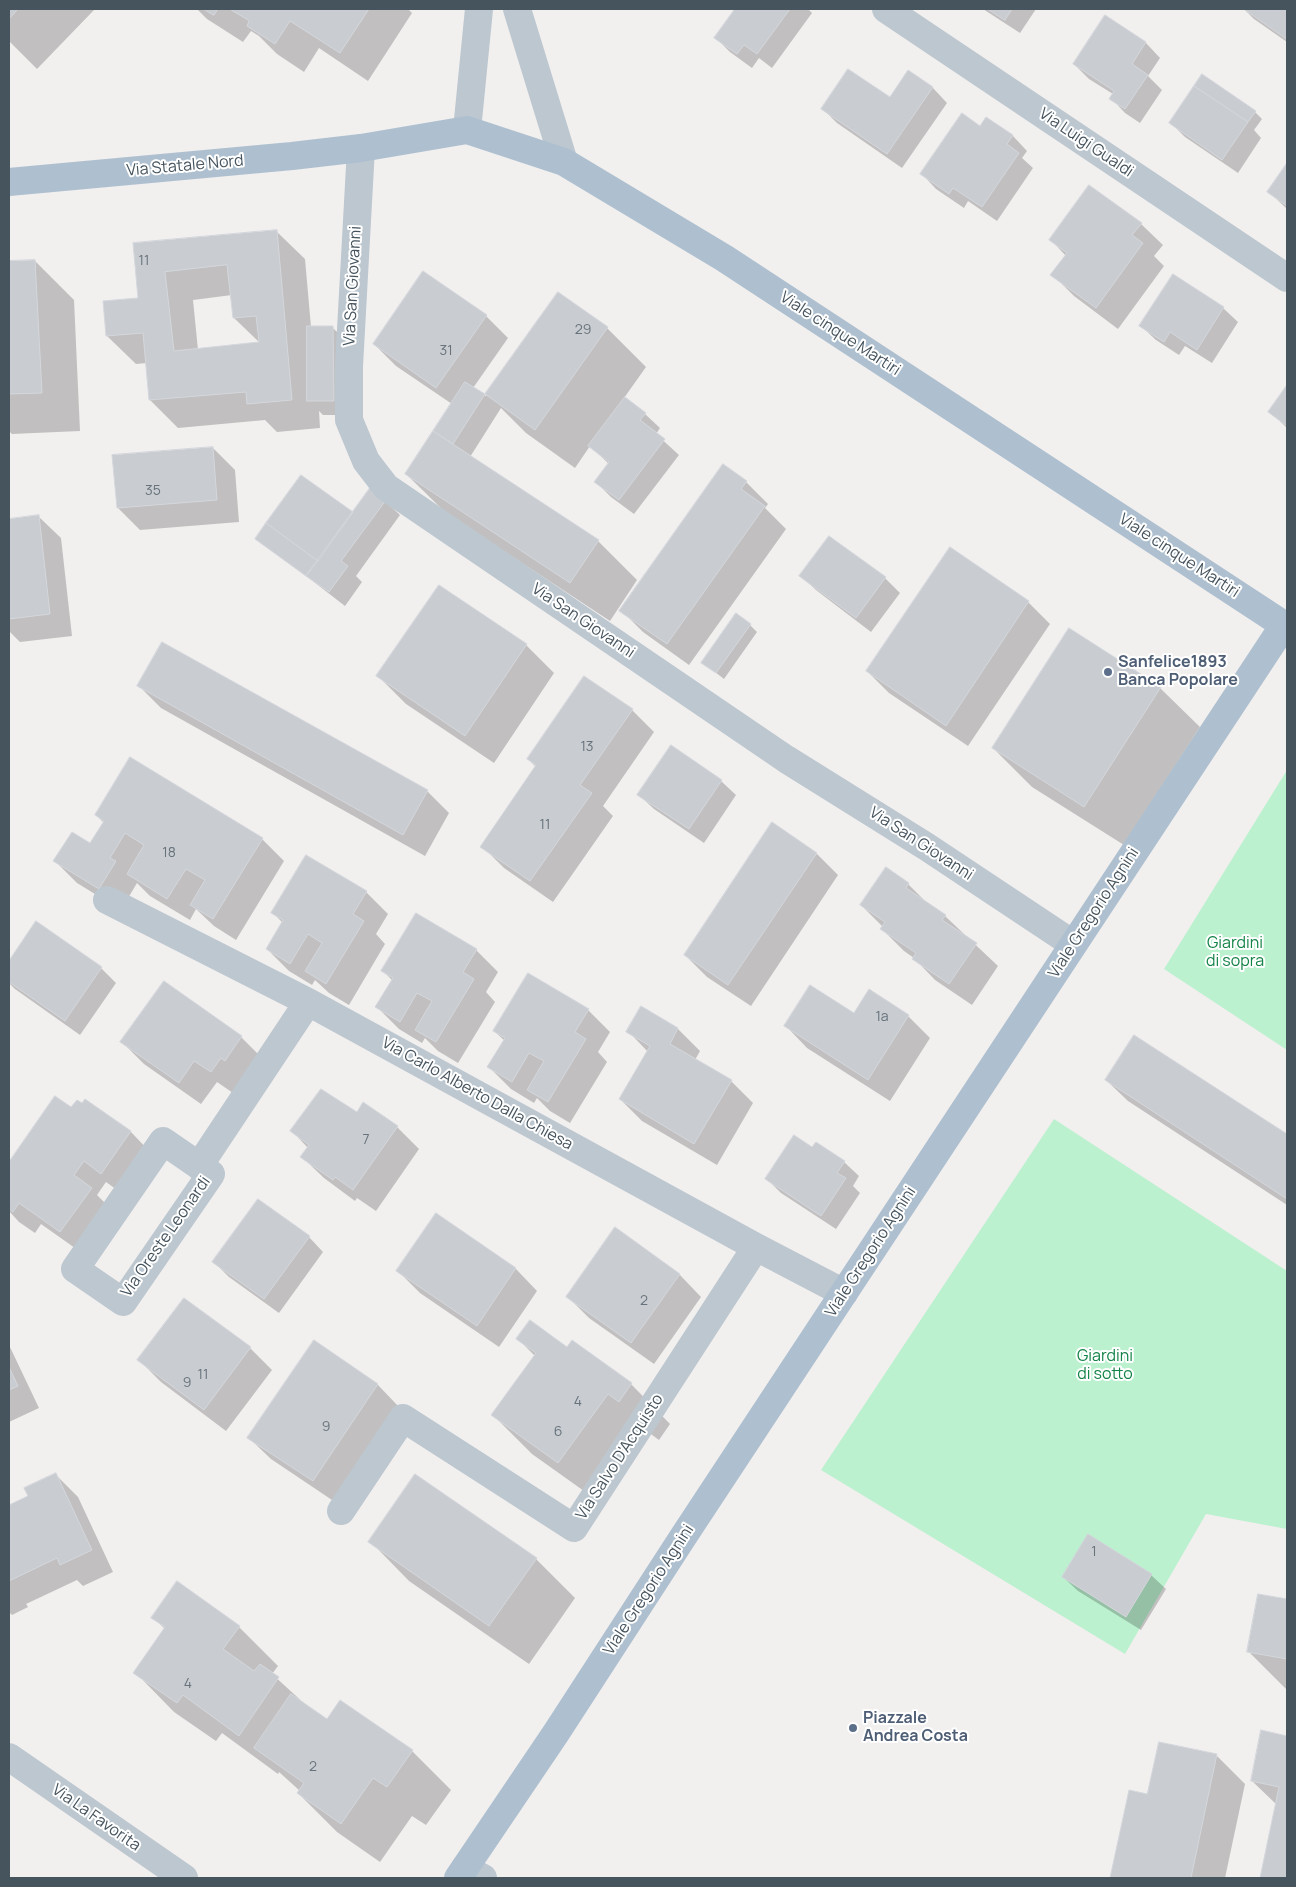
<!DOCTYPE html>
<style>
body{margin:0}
#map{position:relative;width:1296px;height:1887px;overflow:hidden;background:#f2efef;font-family:Manrope,sans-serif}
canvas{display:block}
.frame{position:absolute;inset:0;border:10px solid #46545e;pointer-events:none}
</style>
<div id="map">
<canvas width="1296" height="1887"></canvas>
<div class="frame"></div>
</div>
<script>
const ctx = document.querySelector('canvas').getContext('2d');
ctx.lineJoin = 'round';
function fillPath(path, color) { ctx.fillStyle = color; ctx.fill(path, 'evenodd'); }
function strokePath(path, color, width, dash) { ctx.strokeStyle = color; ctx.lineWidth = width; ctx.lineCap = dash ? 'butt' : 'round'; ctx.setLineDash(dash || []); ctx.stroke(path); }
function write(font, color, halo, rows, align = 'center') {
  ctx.font = font + ' Manrope,sans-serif'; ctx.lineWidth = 4; ctx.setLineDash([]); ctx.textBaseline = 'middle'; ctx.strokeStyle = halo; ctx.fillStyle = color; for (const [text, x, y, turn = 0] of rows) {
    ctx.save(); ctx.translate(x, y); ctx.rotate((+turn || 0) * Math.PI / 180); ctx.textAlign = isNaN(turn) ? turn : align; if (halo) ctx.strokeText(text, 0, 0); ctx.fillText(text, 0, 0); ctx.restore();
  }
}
const green = new Path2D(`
 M1287 770V1050L1164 969Z
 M1054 1119 1287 1271V1529L1206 1514 1125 1654 821 1470Z`);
const shadow = new Path2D(`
 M9 9H95L37 69 9 41Z
 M197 9H408L412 13 368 81 319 48 304 72 277 54 259 36 251 31 243 42 207 19Z
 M736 9H808L812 13 772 68 759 58 752 68 730 52 716 38Z
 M983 9H1036L1020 33Z
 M1244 9H1287V42L1254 19Z
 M1105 17 1146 43 1160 58 1148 76 1162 90 1140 123 1125 113 1111 98 1113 94 1089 79 1074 64Z
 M909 72 933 88 947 103 902 168 837 123 822 108 890 99Z
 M1255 112 1262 119 1254 130 1261 138 1238 173 1185 137 1170 122Z
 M986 118 1013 136 1027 151 1022 158 1033 168 997 221 968 201 964 208 936 189 922 174 981 127Z
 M1287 166V209L1269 192Z
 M1141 224 1163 245 1154 256 1164 266 1118 329 1074 296 1052 274 1066 256 1051 240Z
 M276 231 305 259 311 327H332L347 342 348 415H323L319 411 320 428 277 432 265 420 178 428 150 400 147 363 136 364 107 336 140 299 134 244ZM232 295 234 318 260 343 198 350 193 300Z
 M35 261 74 300 80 431 12 434 9 431V262Z
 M558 294 607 328 646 367 624 398 645 414 660 428 656 434 679 455 634 514 611 497 596 482 609 464 590 446 575 468 526 433 501 408 470 457 598 541 637 580 610 621 446 513 406 474 452 404 396 366 374 344 486 316 508 338 473 388 486 396Z
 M1223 308 1238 322 1212 363 1185 346 1179 355 1156 340 1141 326Z
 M1287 387V428L1269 411Z
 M213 448 235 470 239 522 140 530 118 508Z
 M746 482 768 504 765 508 786 529 689 665 643 632 621 610Z
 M385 501 400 515 356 576 362 582 345 606 257 538 353 514Z
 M39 517 61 538 72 636 20 642 9 631V520Z
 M830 538 885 578 900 593 871 632 816 590 801 576Z
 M1028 602 1050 624 968 746 889 693 867 671Z
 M750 625 757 632 724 679 702 662Z
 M163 644 427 791 449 813 425 856 161 708 139 686Z
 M526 645 554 673 494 763 406 704 378 676Z
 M1160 688 1200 727 1124 845 1032 787 993 748Z
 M632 710 654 732 603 806 613 816 553 902 504 868 482 846 536 767 528 759Z
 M721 781 736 795 704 843 654 809 639 795Z
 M96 815 262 839 284 861 236 940 214 926 196 909 190 920 150 896 137 883 121 910 77 883 55 861 90 845 104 823Z
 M817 854 838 875 751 1006 707 977 685 955Z
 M908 884 930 906 945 916 998 966 972 1005 935 980 914 958 904 951 882 929 883 927 861 905Z
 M366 892 388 914 376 934 385 944 349 1005 329 993 315 980 312 985 289 971 267 949 283 923 273 913Z
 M37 923 101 968 116 983 80 1035 15 989 9 983V963Z
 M476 950 498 972 486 992 495 1002 458 1063 438 1051 425 1038 422 1043 399 1029 377 1007 393 981 383 971Z
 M641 1007 678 1029 700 1051 695 1060 731 1081 753 1103 717 1165 642 1121 620 1099 648 1052 628 1031Z
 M588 1010 610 1032 598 1052 607 1062 570 1123 550 1111 537 1098 534 1103 511 1089 489 1067 505 1041 494 1031Z
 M854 1015 908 1016 930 1038 890 1101 807 1048 786 1026Z
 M241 1037 263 1059 233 1093 217 1082 201 1104 144 1064 122 1042Z
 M1135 1037 1287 1136V1205L1128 1101 1106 1080Z
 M55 1098 72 1109 82 1105 85 1100 131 1132 152 1154 124 1195 106 1182 97 1195 113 1211 82 1253 41 1224 35 1233 19 1222 9 1211V1164Z
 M357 1114 397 1127 419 1149 376 1211 357 1198 355 1201 324 1178 302 1157 308 1148 292 1131Z
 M813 1149 844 1162 859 1176 853 1186 860 1193 836 1229 781 1193 767 1179Z
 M437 1215 516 1269 537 1291 499 1347 420 1293 398 1271Z
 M615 1229 680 1275 701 1297 654 1364 589 1318 567 1296Z
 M309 1237 323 1252 279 1313 229 1277 214 1262Z
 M518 1339 567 1349 572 1342 631 1384 670 1424 659 1440 648 1432 598 1501 532 1454 493 1415 535 1356Z
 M314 1342 378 1385 399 1407 335 1502 271 1459 249 1438Z
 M9 1345 39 1408 9 1422Z
 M250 1348 272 1370 226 1431 161 1382 139 1360Z
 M56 1475 78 1497 113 1572 83 1586 77 1580 26 1604 28 1607 12 1615 9 1612V1506L29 1497Z
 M370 1541 536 1559 575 1598 529 1664 409 1581Z
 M1151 1575 1166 1589 1141 1630 1078 1591 1063 1577Z
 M1259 1595 1287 1601V1690L1248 1651Z
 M153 1617 239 1627 278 1666 272 1674 307 1706 328 1721 412 1751 451 1790 426 1825 412 1816 380 1862 337 1832 298 1793 300 1791 279 1772 278 1774 222 1733 216 1741 174 1712 135 1672 165 1629Z
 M1262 1732 1287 1737V1878H1261L1277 1805 1252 1781Z
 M1160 1743 1217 1756 1245 1784 1225 1878H1111L1130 1791 1148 1795Z`);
const building = new Path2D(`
 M9 9H18L9 19Z
 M204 9H218L214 15Z
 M230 9H369L340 53 290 21 275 44 247 26 249 21Z
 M735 9H790L757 54 744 45 737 54 714 38Z
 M988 9H1012L1005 20Z
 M1244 9H1287V39Z
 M1105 15 1146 42 1132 64 1148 75 1125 109 1109 99 1114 91 1073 64Z
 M848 69 890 97 908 70 933 87 887 154 821 109Z
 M1202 74 1256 111 1248 122 1194 86Z
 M1194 86 1248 122 1222 160 1169 123Z
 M962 113 980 126 986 117 1013 135 1007 144 1019 153 982 207 953 188 949 194 920 174Z
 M1287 163V206L1267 192Z
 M1089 185 1142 223 1132 235 1143 243 1096 308 1050 275 1067 253 1049 240Z
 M277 230 292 400 247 404 246 392 149 400 143 333 106 336 103 301 138 298 133 243ZM227 265 233 318 256 316 259 342 174 351 165 272Z
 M35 260 42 393 9 394V261Z
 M423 271 487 315 436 388 373 344Z
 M1173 274 1224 307 1197 350 1170 332 1164 342 1139 326Z
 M558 292 608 327 535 430 485 394Z
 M307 326H333L334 401H307Z
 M465 382 485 394 453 444 433 431Z
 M1287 385V426L1268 412Z
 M625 397 646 413 640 420 665 439 619 500 594 482 609 462 588 446Z
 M433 431 599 540 570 583 405 474Z
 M213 447 217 500 117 508 112 455Z
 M723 464 747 481 741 489 765 506 667 644 619 611Z
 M301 475 353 512 318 561 266 523Z
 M370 488 386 500 341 561 348 566 329 592 306 576Z
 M39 515 50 614 9 619V519Z
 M266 523 318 561 306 576 255 539Z
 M829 536 886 577 856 618 799 576Z
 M950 547 1029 601 946 726 866 671Z
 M439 585 527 644 465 736 376 676Z
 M736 613 751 624 716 673 701 663Z
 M1069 628 1161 687 1084 807 992 748Z
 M162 642 428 790 403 835 137 686Z
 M584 676 633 709 580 785 592 793 530 881 480 847 536 765 527 759Z
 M671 745 722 780 689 829 637 795Z
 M130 757 263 838 213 919 190 905 205 880 186 869 167 899 127 874 144 845 125 833 110 858 116 861 99 889 53 861 72 832 90 843 104 821 95 815Z
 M772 822 817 853 728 985 684 955Z
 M306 855 367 891 353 914 364 921 326 984 305 971 322 943 308 934 290 964 266 949 283 920 271 913Z
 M886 867 909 883 906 888 946 915 942 920 977 943 949 984 912 959 916 953 880 929 885 922 860 905Z
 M416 913 477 949 463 972 474 979 436 1042 415 1030 432 1001 417 993 400 1022 375 1007 393 978 381 971Z
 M36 921 102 967 65 1021 9 982V961Z
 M528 973 589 1009 575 1032 586 1039 548 1102 527 1090 544 1061 529 1053 512 1082 487 1067 505 1038 493 1031Z
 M164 981 242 1036 225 1061 221 1058 211 1072 194 1061 179 1083 120 1042Z
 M810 985 854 1013 869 989 909 1015 868 1080 784 1026Z
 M641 1006 678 1028 670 1044 732 1080 694 1144 619 1099 650 1046 626 1032Z
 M1134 1035 1287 1134V1199L1105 1080Z
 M321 1089 357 1112 363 1102 398 1126 353 1190 335 1177 333 1180 300 1157 309 1145 290 1131Z
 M55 1096 71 1107 77 1100 82 1103 85 1099 131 1131 101 1174 84 1161 74 1175 92 1188 60 1232 19 1203 13 1212 9 1209V1162Z
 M794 1135 812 1147 816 1142 845 1161 837 1173 846 1178 821 1216 765 1179Z
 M258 1199 310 1236 264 1299 212 1262Z
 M436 1213 516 1268 477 1326 396 1271Z
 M615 1227 680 1274 631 1343 566 1297Z
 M184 1298 251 1347 204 1410 137 1360Z
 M530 1320 567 1347 572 1340 632 1383 619 1402 608 1394 558 1463 491 1415 536 1353 516 1339Z
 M314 1340 378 1384 313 1481 247 1438Z
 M9 1367 18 1386 9 1390Z
 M56 1473 92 1550 60 1565 57 1558 9 1581V1505L28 1496 24 1488Z
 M415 1474 537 1558 489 1626 368 1542Z
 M1088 1534 1152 1574 1126 1617 1062 1577Z
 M177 1581 240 1626 223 1649 254 1671 260 1664 279 1677 239 1736 183 1695 177 1703 133 1673 165 1627 151 1618Z
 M1258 1594 1287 1599V1659L1247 1652Z
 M291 1694 327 1719 340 1700 413 1750 387 1787 373 1778 341 1824 297 1793 304 1783 254 1748Z
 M1261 1730 1287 1736V1878H1260L1279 1787 1251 1781Z
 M1159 1742 1217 1754 1191 1878H1110L1129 1790 1147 1794Z`);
const minor = new Path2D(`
 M517 9 564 162
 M886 9 1287 278
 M467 130 479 9
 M361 148 349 366V420L366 461 386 487 786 759 927 847 1073 944
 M107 900 308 1002 756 1247 844 1293
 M163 1141 211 1174 123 1302 75 1269Z
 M199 1166 308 1002
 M341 1511 403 1418 574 1528 756 1247
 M9 1757 184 1878
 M465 1868 483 1878`);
const major = new Path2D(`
 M9 182 292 156 361 148 467 130 564 162 724 258 1287 627
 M458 1878 556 1733 685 1534 1284 625`);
const markers = [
 [1108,672,5,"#5c6f8a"],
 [853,1728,5,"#5c6f8a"]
];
const numberNames = [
 ["11",144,261],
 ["29",583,330],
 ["31",446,351],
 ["35",153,491],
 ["13",587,747],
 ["11",545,825],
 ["18",169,853],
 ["1a",882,1017],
 ["7",366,1140],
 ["2",644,1301],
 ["11",203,1375],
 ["9",187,1383],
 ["4",578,1402],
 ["9",326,1427],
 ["6",558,1432],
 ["1",1094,1552],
 ["4",188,1684],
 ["2",313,1767]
];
const streetNames = [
 ["Via Luigi Gualdi",1086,143,34],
 ["Via Statale Nord",185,166,-5],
 ["Via San Giovanni",353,286,-87],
 ["Viale cinque Martiri",840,334,33],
 ["Viale cinque Martiri",1179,556,33],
 ["Via San Giovanni",583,621,34],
 ["Via San Giovanni",921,844,33],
 ["Viale Gregorio Agnini",1094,913,-57],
 ["Via Carlo Alberto Dalla Chiesa",477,1094,29],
 ["Via Oreste Leonardi",166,1237,-55],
 ["Viale Gregorio Agnini",871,1252,-57],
 ["Via Salvo D'Acquisto",620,1457,-57],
 ["Viale Gregorio Agnini",649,1590,-57],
 ["Via La Favorita",96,1818,35]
];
const serviceNames = [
 ["Sanfelice1893",1118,663],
 ["Banca Popolare",1118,681],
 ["Piazzale",863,1719],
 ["Andrea Costa",863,1737]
];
const parkNames = [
 ["Giardini",1235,944],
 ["di sopra",1235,962],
 ["Giardini",1105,1357],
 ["di sotto",1105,1375]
];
fillPath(green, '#bcf1cf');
fillPath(shadow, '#0003');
fillPath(building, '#c9cdd2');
strokePath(building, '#d3d6db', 1);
strokePath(minor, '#bcc7cf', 28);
strokePath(major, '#aec0cf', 28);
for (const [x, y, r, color] of markers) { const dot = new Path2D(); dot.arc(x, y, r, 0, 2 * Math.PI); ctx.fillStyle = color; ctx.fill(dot); strokePath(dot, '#fff', 2); }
write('14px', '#67727b', null, numberNames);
write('16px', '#46545e', '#fff', streetNames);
write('bold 16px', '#4e5e75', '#fff', serviceNames, 'left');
write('16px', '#138347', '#fff', parkNames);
</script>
